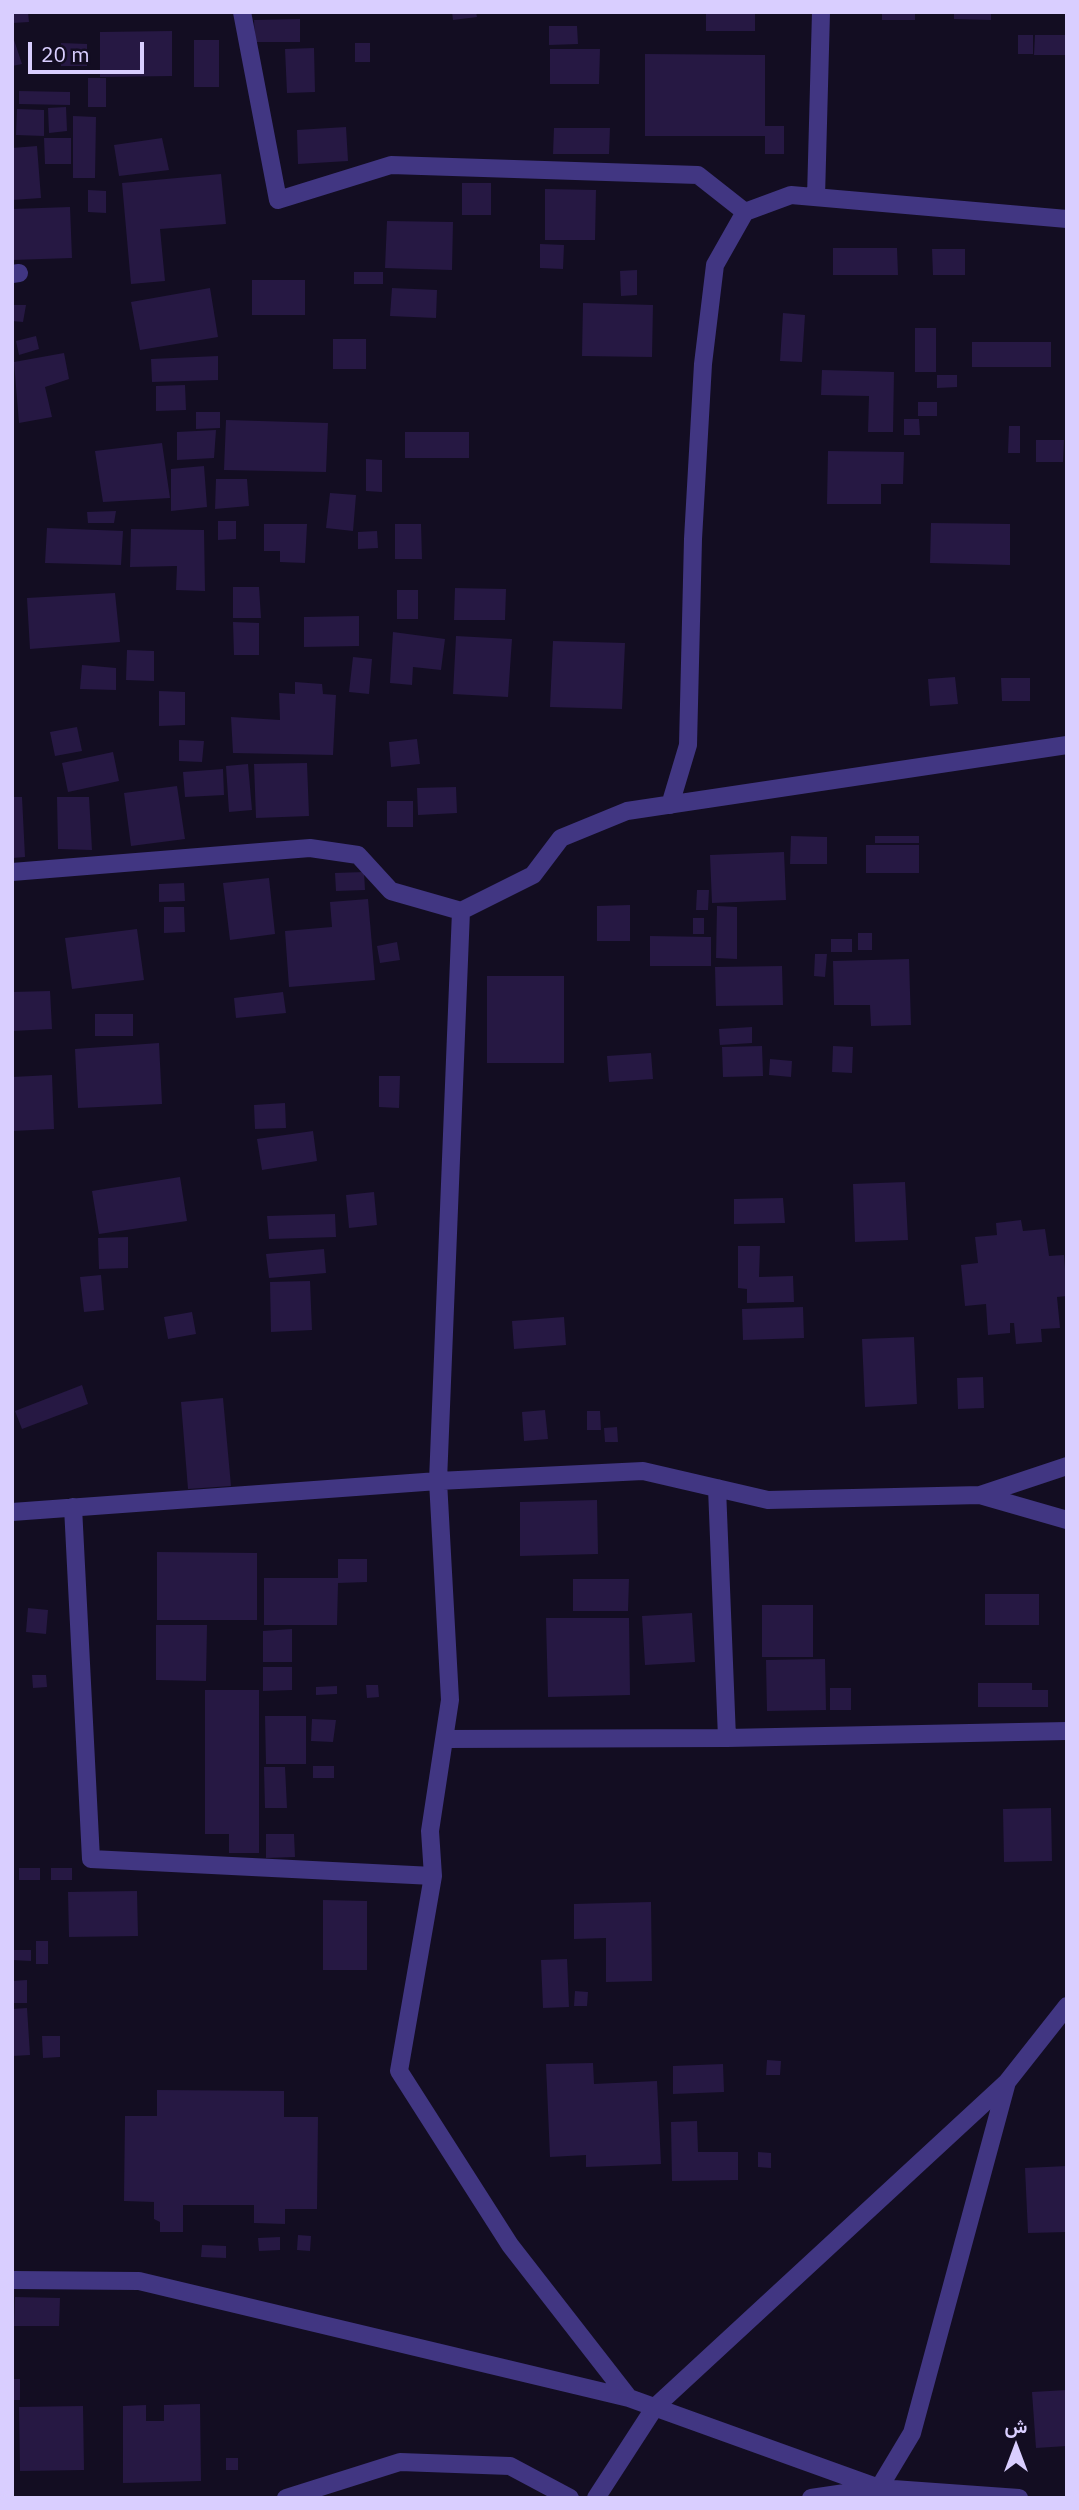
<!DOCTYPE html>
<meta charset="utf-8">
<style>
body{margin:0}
#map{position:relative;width:1079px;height:2510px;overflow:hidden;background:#130d22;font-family:"IBM Plex Sans",Vazirmatn,sans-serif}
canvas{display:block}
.frame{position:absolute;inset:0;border:14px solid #d9ceff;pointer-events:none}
.north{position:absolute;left:981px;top:2412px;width:70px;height:70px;-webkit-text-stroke:5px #130d22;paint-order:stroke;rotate:0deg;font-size:19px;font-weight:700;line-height:28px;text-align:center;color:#d9ceff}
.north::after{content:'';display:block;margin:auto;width:24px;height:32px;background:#d9ceff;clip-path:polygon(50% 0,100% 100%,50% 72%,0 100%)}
.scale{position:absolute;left:28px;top:42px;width:116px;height:32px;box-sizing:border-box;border:4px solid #d9ceff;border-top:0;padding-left:9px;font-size:21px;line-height:24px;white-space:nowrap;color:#d9ceff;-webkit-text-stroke:5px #130d22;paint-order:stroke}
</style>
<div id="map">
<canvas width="1079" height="2510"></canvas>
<div class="frame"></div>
<div class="north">ش</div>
<div class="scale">20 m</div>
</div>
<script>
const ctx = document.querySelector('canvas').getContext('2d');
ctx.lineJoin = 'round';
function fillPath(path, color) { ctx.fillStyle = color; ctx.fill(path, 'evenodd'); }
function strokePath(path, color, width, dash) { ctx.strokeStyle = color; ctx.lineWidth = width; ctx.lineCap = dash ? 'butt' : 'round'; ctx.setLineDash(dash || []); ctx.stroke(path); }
const building = new Path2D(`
 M12 12H28L29 22 12 23Z
 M452 12H476L477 17 453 20Z
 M706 12H755V31H706Z
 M882 12H915V20H882Z
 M954 12H991V20L954 19Z
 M300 19V42H255L254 20Z
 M549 26H577L578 44 549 45Z
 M172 31V76L100 77V32Z
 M12 34 22 64 12 66Z
 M1018 35H1033V54H1018Z
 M1035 35H1067V55H1034Z
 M194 40H219V87H194Z
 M61 43 87 44V66H61Z
 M355 43H370V62H355Z
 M314 48 315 92 287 93 285 49Z
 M550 49H600L599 84H550Z
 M645 54 765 55V126H784V154H765V136H645Z
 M88 78H106V107H88Z
 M19 91 70 92V105L19 104Z
 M66 107 67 131 49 133 48 108Z
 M17 109 44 110V136L16 135Z
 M73 116 96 117 95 178H73Z
 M346 127 348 161 298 164 297 130Z
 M554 128H610L609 154H553Z
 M44 138H71V164H45Z
 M162 138 169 170 119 176 114 145Z
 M37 146 41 198 12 200V148Z
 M221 174 226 224 160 229 165 281 131 284 122 183Z
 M462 183H491V215H462Z
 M545 189 596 190 595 240H545Z
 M88 190 106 191V213L88 212Z
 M70 207 72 258 12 260V209Z
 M387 221 453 222 452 270 385 268Z
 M540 244 564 245 563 269 540 268Z
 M833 248H897L898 275H833Z
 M932 249H965V275H933Z
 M637 270V295L621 296 620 271Z
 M354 272H383V284H354Z
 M252 280H305V315H252Z
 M210 288 218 337 140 350 131 302Z
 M392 288 437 290 436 318 390 316Z
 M583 303 653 305 652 357 582 356Z
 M12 305H26L23 322 12 321Z
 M783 313 805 315 802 362 780 361Z
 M915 328H936V372H915Z
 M36 336 39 349 19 355 16 341Z
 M333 339H366V369H333Z
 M972 342H1051V367H972Z
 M64 353 69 379 45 387 52 417 19 423 14 362Z
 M218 356V380L152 382 151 359Z
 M822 370 894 372 893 432H868L869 396 821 395Z
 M937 375H957V387L937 388Z
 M185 385 186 410 156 411V386Z
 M918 402H937V416H918Z
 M196 412H220V428L196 429Z
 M904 419H919L920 435H904Z
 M226 420 328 423 326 472 224 470Z
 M1009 426H1020V453H1008Z
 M216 430 214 458 177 460V432Z
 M405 432H469V458H405Z
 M1036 440H1064L1063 462H1036Z
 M162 443 170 498 103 502 95 451Z
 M828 451 904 452 903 484H881V504H827Z
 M366 459 382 460V492L366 491Z
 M204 466 207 507 171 511V469Z
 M216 479H247L249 506 215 509Z
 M330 493 356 495 353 531 326 528Z
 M116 511 114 523H88L87 512Z
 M218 521H236V539L218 540Z
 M931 523 1010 524V565L930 563Z
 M264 524H307L305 563 280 562V551H264Z
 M395 524H421L422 559H395Z
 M47 528 123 531 121 565 45 563Z
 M131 529 204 530 205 591 176 590 177 566 130 567Z
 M377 531 378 548 358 549V532Z
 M233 587H259L261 618H233Z
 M455 588 506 589 505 620H454Z
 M397 590H418V619H397Z
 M115 593 120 642 30 649 27 598Z
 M359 616V646L304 647V617Z
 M233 622 259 623V655H234Z
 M393 632 445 639 441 670 413 667 412 685 390 683Z
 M456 636 512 639 508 697 453 694Z
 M553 641 625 643 622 709 550 707Z
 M127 650 154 651V681L126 680Z
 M353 657 372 659 369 694 349 692Z
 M82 665 116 668V690L80 689Z
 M955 677 958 704 930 706 928 679Z
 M1001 678H1030V701H1002Z
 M295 682 322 684 323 694 336 695 333 755 233 753 231 717 280 720 279 693 295 694Z
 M159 691 185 692V725L159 726Z
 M77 727 82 751 55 756 50 732Z
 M417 739 420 764 391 767 389 742Z
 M179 740 204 741 202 762 179 761Z
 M113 752 119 781 68 792 62 763Z
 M307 763 309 816 256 818 254 764Z
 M248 764 252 810 229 812 226 766Z
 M223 769 224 795 185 797 183 772Z
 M177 786 185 839 131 846 124 793Z
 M456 787 457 813 418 815 417 788Z
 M12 797H22L25 857 12 858Z
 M57 797H89L92 850 58 849Z
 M387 801H413V827H387Z
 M791 836 827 837V864H790Z
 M875 836H919V843H875Z
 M866 845H919V873H866Z
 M784 852 786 900 712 903 710 855Z
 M364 872 365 890 336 891 335 873Z
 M269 878 275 934 230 940 223 883Z
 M184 883 185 901 159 902V884Z
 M697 890H709L708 910H696Z
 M368 899 375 980 289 987 285 931 332 927 330 902Z
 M630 905V941H597V906Z
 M717 906 737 907V959L716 958Z
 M164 907H184L185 932 164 933Z
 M693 918H704V934H693Z
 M137 929 144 980 72 989 65 938Z
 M858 933H872V950H858Z
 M650 936 711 937V966H650Z
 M831 939H852V952H831Z
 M397 942 400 960 380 963 377 946Z
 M815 954H827L825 977 814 976Z
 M909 959 911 1025 871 1026 870 1005H834L833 961Z
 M782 966 783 1005 716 1006 715 967Z
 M487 976H564V1063H487Z
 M50 991 52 1029 12 1031V992Z
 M283 992 286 1013 236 1018 234 998Z
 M95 1014H133V1036H95Z
 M752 1027V1043L720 1045 719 1029Z
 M159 1043 162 1104 78 1108 75 1049Z
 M762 1046 763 1076 723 1077 722 1047Z
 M833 1046 853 1047 852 1073 832 1072Z
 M651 1053 653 1079 609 1082 607 1056Z
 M770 1059 792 1061 791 1077 769 1075Z
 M52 1075 54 1129 12 1131V1077Z
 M379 1076H400L399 1108 379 1107Z
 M285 1103 286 1128 255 1129 254 1105Z
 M313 1131 317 1161 262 1170 257 1139Z
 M180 1177 187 1221 99 1234 92 1191Z
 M905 1182 908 1240 855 1242 853 1184Z
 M374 1192 377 1225 349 1228 346 1195Z
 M783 1198 785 1223 734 1224V1199Z
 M335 1214 336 1237 269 1239 267 1216Z
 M1021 1220 1023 1231 1045 1229 1049 1256 1064 1255 1067 1296 1057 1297 1060 1328 1041 1329 1042 1342 1016 1344 1014 1323H1010V1333L988 1335 986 1304 965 1306 961 1265 978 1263 975 1237 997 1235 996 1223Z
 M128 1237V1268L99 1269 98 1238Z
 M738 1246H760L759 1277 793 1276 794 1302 747 1303V1289L738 1288Z
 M324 1249 326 1273 269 1278 266 1254Z
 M101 1275 104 1310 84 1312 80 1277Z
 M310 1281 312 1330 271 1332 270 1282Z
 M803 1307 804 1338 743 1340 742 1309Z
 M192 1312 196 1334 168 1339 164 1317Z
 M564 1317 566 1345 514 1349 512 1321Z
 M914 1337 917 1404 865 1407 862 1339Z
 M983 1377 984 1408 958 1409 957 1378Z
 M82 1385 88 1404 22 1429 15 1411Z
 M223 1398 231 1486 188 1489 181 1402Z
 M545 1410 548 1439 524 1441 522 1412Z
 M587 1411H600L601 1430H587Z
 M617 1427 618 1442H605L604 1428Z
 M597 1500 598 1554 520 1556V1502Z
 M157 1552 257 1553V1620H157Z
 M338 1559H367V1582L338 1583 337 1625H264V1578H338Z
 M573 1579H629L628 1611H573Z
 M985 1594H1039V1625H985Z
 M762 1605H813V1657H762Z
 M28 1608 48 1610 46 1634 26 1632Z
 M692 1613 695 1662 645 1665 642 1616Z
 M546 1618H629L630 1695 548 1697Z
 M156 1625H207L206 1681 156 1680Z
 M292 1629V1662H263V1631Z
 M825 1659 826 1710 767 1711 766 1660Z
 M263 1667H292V1690L263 1691Z
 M32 1675H46L47 1687 33 1688Z
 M978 1683H1032V1690H1048V1707H978Z
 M366 1685H378L379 1697 367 1698Z
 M337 1686V1694L316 1695V1687Z
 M830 1688H851V1710H830Z
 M205 1690H259V1853H229V1834H205Z
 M265 1716H306V1764H266Z
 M312 1719 336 1720 333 1742 311 1741Z
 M313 1766H334V1778H313Z
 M264 1767H285L287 1808H265Z
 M1051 1808 1052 1861 1004 1862 1003 1809Z
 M266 1834H294L295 1857 266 1858Z
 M19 1868H40V1880H19Z
 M51 1868H72V1880H51Z
 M137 1891 138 1936 69 1937 68 1892Z
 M323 1900 367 1901V1970H323Z
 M651 1902 652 1981 606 1982V1938L574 1939V1904Z
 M36 1941H48V1964H36Z
 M12 1950H31V1961L12 1960Z
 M567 1959 569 2007 543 2008 541 1960Z
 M27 1980V2003H12V1981Z
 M575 1991 588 1992 587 2006H574Z
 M27 2008 30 2055 12 2056V2009Z
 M42 2036H60V2057L43 2058Z
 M767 2060 781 2061 780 2075H766Z
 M593 2063 594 2084 657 2081 661 2164 586 2167V2155L550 2157 546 2064Z
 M723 2064 724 2092 673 2094V2066Z
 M157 2090 284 2091V2117H318L317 2209H285V2224L254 2223V2205H183V2232H160V2222L154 2219V2202L124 2201 125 2116H157Z
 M697 2121 698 2152H738V2180L672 2181 671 2122Z
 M758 2152 771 2153V2168L758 2167Z
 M1067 2166V2232L1028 2233 1025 2168Z
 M298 2235 311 2236 310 2251 297 2250Z
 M280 2237V2250L259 2251 258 2238Z
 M202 2245 226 2246V2258L201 2257Z
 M15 2297 60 2298 59 2326H14Z
 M12 2379H20V2400H12Z
 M1067 2390V2446L1036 2448 1032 2392Z
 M200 2404 201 2481 123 2483V2406L146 2405V2421H164V2405Z
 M83 2406 84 2470 20 2471 19 2407Z
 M226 2458H238V2470H226Z`);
const street = new Path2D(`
 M242 12 278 200 391 165 698 175 745 212
 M816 197 821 12
 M12 274 19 273
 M670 805 688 745 693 539 703 364 715 265 745 212 791 195 1067 219
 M12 872 310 848 358 855 391 891 461 911 533 875 561 838 627 811 1067 745
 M461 911 438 1481 450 1700 430 1831 433 1876 399 2071 510 2245 629 2398 879 2488 890 2498
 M717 1488 727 1738
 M980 1495 1067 1520
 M73 1507 91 1859 433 1876
 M12 1512 438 1481 643 1471 768 1500 980 1495 1067 1466
 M445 1739 727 1738 1067 1731
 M12 2280 139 2281 629 2398
 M286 2498 400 2462 510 2466 570 2498
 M596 2498 655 2407 1007 2082
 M811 2498 879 2488 1019 2498
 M879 2498V2488L912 2433 1007 2082 1067 2006`);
fillPath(building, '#261843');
strokePath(street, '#413682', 18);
</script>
